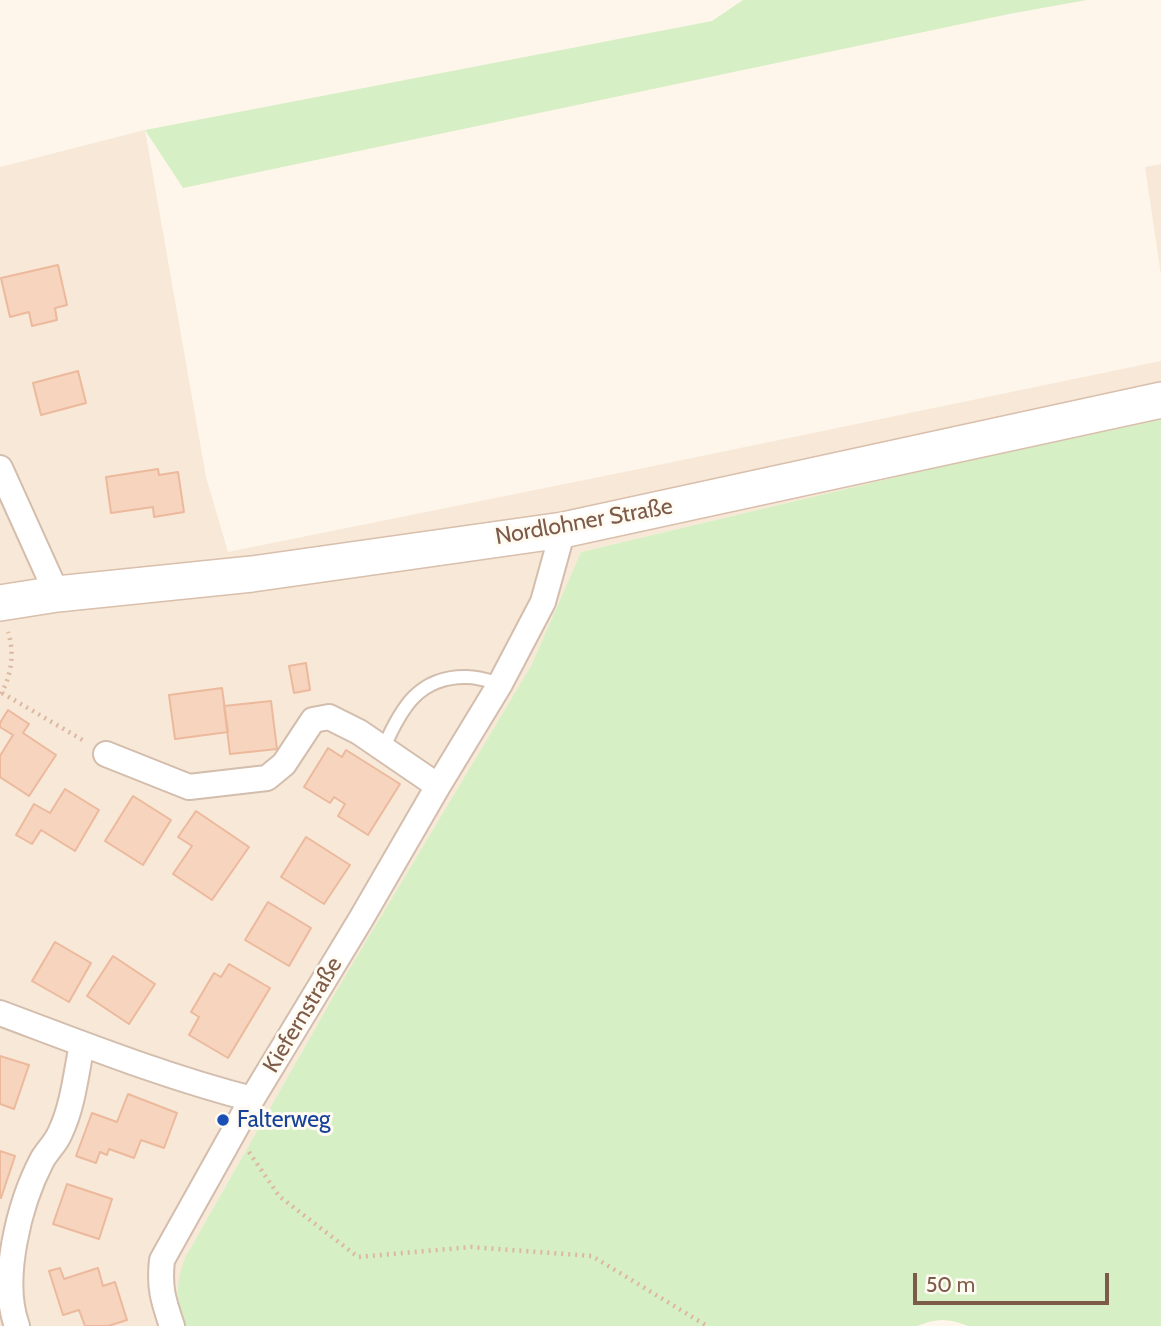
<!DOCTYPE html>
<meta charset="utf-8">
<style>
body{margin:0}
#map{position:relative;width:1161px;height:1326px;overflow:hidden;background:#fef6ea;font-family:Cabin,sans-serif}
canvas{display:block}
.scale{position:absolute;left:913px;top:1273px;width:196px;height:32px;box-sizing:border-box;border:4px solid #7d5b49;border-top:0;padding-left:9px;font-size:21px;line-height:24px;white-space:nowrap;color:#7d5b49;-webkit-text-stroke:5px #fffaf2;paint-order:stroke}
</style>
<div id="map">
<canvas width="1161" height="1326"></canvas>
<div class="scale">50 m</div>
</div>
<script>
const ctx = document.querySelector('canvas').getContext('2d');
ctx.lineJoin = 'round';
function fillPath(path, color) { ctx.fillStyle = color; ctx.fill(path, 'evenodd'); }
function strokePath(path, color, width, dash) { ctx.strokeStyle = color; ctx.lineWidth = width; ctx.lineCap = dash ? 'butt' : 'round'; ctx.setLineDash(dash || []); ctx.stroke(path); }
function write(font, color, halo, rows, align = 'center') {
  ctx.font = font + ' Cabin,sans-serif'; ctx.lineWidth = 6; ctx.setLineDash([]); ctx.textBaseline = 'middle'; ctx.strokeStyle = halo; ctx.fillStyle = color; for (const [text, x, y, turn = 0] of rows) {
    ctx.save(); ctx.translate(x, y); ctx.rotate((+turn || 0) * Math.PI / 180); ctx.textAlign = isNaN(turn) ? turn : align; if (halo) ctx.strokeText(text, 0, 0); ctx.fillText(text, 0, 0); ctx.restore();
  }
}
const residential = new Path2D(`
 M145 130 206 477 228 552 644 468 1161 361V414L581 552 531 666 341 983 186 1256 178 1306 185 1326H0V167Z
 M1161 164V275L1145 167Z`);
const green = new Path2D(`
 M743 0H1087L1009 14 183 188 145 130 712 21Z
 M1161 414V1326H968C949 1318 936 1318 917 1326H185C176 1300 175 1282 186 1256L341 983 531 666 581 552Z`);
const building = new Path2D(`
 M58 265 67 305 55 308 57 320 32 326 29 312 10 317 1 278Z
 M78 371 86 403 41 415 33 383Z
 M158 469 159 475 178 472 184 512 154 517 153 507 111 513 106 477Z
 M306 663 310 690 294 693 289 666Z
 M222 688 228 732 175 739 169 695Z
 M271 701 277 749 230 754 224 706Z
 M8 710 29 724 23 733 56 755 29 796 0 777V756L13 735 0 727V723Z
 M328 748 342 757 346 750 400 784 368 835 338 816 345 804 334 797 330 803 304 787Z
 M65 789 99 810 75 851 41 830 32 844 16 835 34 804 50 813Z
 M133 796 171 820 143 865 105 841Z
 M196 811 249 847 212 900 173 874 192 846 178 837Z
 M306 837 350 865 324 904 281 877Z
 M268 902 311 928 289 966 245 940Z
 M55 942 91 963 69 1002 32 981Z
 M113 956 155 984 129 1024 87 996Z
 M229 964 270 988 228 1058 189 1035 199 1017 191 1012 214 973 221 977Z
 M0 1056 29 1065 14 1109 0 1104Z
 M128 1094 177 1113 164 1148 141 1140 134 1158 109 1149 107 1155 100 1152 96 1163 76 1156 92 1113 117 1122Z
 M0 1151 15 1156 1 1198H0Z
 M67 1184 112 1199 99 1239 53 1224Z
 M60 1268 64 1279 98 1268 103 1286 115 1282 127 1320 108 1326H85L79 1310 63 1315 49 1271Z`);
const path = new Path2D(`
 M2 693 86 742
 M1 694C11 676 15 653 8 632
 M249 1152 279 1196 358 1257 471 1247 592 1256 707 1326`);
const lane = new Path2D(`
 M384 747C401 708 419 676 467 677 478 677 490 681 500 684`);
const street = new Path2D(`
 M0 468 57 594
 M106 754 189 787 267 778 284 764 313 720 329 717 359 732 438 786
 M0 1013C83 1044 166 1077 252 1099
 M17 1326C0 1280 19 1204 42 1160 47 1151 56 1143 60 1133 73 1106 76 1074 82 1044
 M172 1326C163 1300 159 1287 162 1260L252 1099 361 919 438 786 500 684 543 602 563 530`);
const secondary = new Path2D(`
 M0 603 57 594 252 574 563 530 1161 400`);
const markers = [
 [223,1120,7,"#1a4fb4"]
];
const streetNames = [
 ["Nordlohner Straße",584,522,-10],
 ["Kiefernstraße",303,1015,-59]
];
const transitNames = [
 ["Falterweg",237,1120]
];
fillPath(residential, '#f7e8d7');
fillPath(green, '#d7efc5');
fillPath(building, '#f7d4be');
strokePath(building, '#ecb99d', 2);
strokePath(lane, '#d3bdad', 16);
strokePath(street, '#d3bdad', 28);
strokePath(secondary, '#d9bfac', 38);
strokePath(path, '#ddb7a0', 4.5, [2, 5]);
strokePath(lane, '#fff', 12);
strokePath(street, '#fff', 24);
strokePath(secondary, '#fff', 35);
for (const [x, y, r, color] of markers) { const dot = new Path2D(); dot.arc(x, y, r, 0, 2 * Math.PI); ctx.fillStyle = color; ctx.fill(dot); strokePath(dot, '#fffaf2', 2.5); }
write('23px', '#7d5b49', '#fffaf2', streetNames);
write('23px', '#164399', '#fffaf2', transitNames, 'left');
</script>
